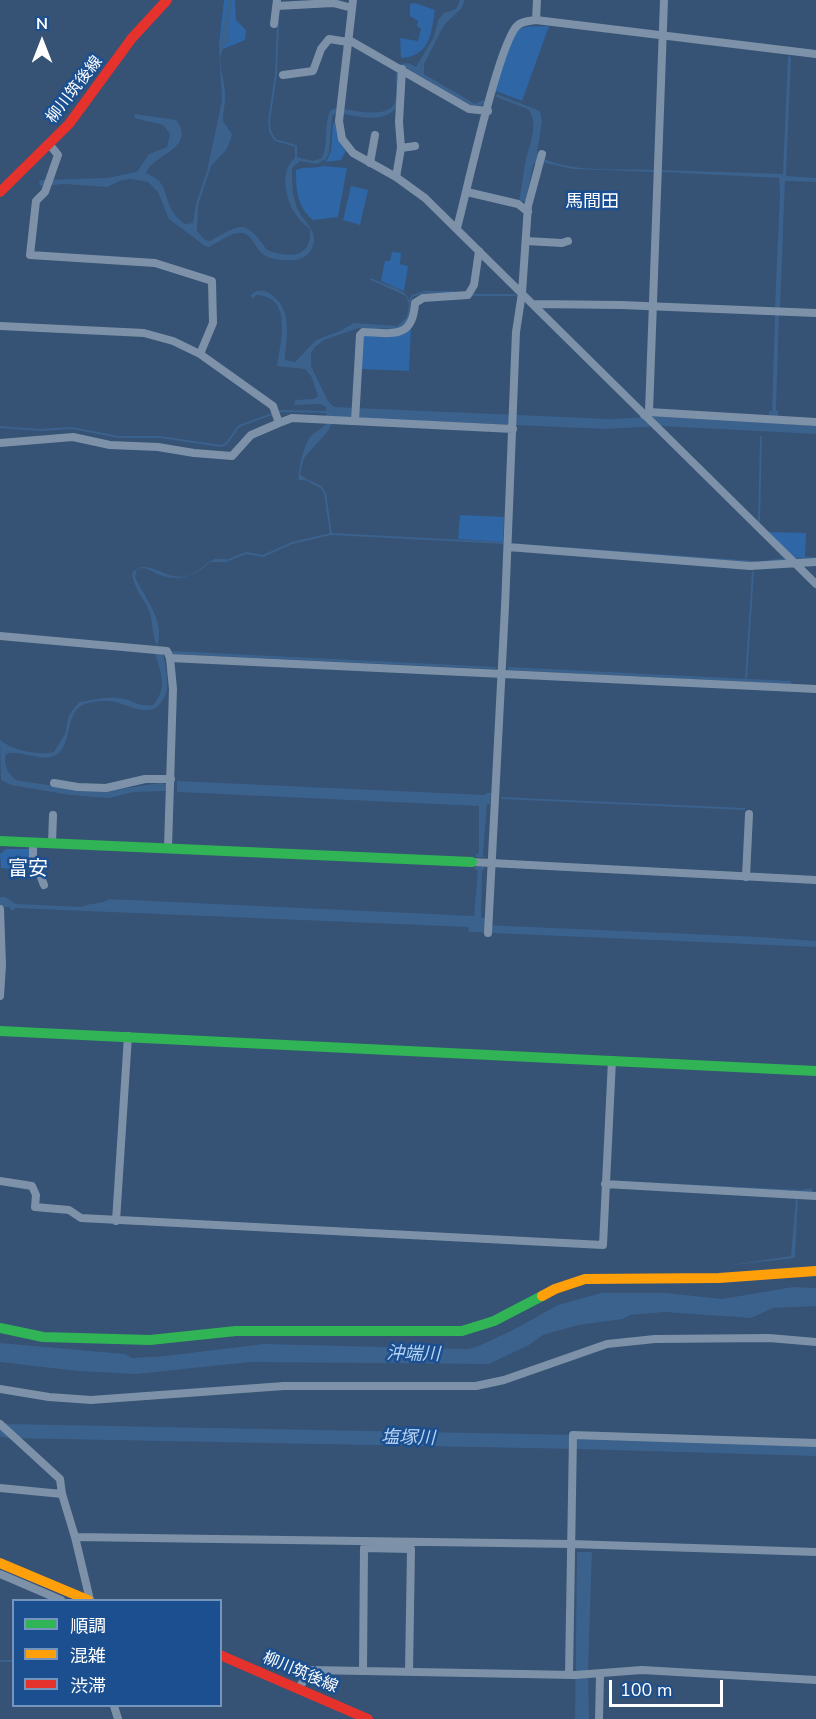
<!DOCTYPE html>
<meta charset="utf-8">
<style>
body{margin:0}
#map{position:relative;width:816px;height:1719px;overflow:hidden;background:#365274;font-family:"Nunito Sans","Noto Sans JP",sans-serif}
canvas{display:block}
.legend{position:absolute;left:12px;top:1599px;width:210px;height:108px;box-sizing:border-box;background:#1b4f8f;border:2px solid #7695bc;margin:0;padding:8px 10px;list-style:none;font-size:18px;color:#fff}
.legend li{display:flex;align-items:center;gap:12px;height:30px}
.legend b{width:30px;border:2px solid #7695bc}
.north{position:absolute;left:12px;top:12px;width:60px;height:60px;-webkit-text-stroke:4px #1b4f8f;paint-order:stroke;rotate:0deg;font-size:16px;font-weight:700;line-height:24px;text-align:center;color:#fff}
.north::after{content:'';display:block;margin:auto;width:21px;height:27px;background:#fff;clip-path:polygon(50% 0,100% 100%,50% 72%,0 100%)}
.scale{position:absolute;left:609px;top:1680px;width:114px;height:27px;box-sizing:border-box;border:3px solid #fff;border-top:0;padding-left:8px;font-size:18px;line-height:21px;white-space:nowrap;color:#fff;-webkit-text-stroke:4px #1b4f8f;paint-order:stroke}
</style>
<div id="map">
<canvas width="816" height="1719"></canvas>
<ul class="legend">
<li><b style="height:8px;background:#30b455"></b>順調</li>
<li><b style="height:8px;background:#ff9f0a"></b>混雑</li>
<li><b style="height:8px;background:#e5322d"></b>渋滞</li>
</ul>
<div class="north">N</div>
<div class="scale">100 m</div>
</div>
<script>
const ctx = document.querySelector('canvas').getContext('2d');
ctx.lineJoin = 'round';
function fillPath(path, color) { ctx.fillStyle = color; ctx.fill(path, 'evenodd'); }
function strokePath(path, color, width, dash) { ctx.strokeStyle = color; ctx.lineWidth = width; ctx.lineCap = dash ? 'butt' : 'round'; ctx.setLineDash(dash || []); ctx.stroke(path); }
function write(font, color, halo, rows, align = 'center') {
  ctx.font = font + ' "Nunito Sans","Noto Sans JP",sans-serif'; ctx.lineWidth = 5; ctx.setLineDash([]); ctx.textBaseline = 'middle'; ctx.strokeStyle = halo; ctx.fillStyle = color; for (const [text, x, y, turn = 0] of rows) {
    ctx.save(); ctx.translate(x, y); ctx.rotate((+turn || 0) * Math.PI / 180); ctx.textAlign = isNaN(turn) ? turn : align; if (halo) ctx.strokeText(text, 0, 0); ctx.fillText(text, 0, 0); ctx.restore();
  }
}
const green = new Path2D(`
 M224 0H235L236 20 246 30 245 40 223 49 219 45Z
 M415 3 435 10C431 35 430 56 401 58L400 38 418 41 421 29 417 26 418 21 410 16V4Z
 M549 26 522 101 496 91C498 77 508 37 520 29 528 25 540 27 549 26Z
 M333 123H335L340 143 346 151 341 160 326 162 331 151Z
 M323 166 347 168 338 217 313 220C297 207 296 190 296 170 305 166 314 169 323 166Z
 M351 186 368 190 360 225 343 220Z
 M392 252 401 253 400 264 408 266 404 291 381 281 385 261H390Z
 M411 327 409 371 362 369V334L403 335Z
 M460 515 504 517 503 542 458 539Z
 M768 532 806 533 805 557H792Z
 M6 849H32L35 871 1 868 0 854Z`);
const water = new Path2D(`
 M229 0H232L228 31 229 41C213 57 224 72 225 92 226 102 223 112 223 121L232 134 231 139 227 149 211 166 198 205 197 231 205 240 210 241C242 224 244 218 267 250 289 258 312 259 310 229 305 225 299 220 296 215 285 199 279 169 296 157L313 161 322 158C329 143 323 124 331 110L336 108V113L332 116 329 153 326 159 317 164 300 161 292 168C292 181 292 193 296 205 301 222 322 230 311 250 308 255 302 259 296 260 288 261 271 260 264 255 254 249 253 231 238 233 227 235 219 242 209 247L205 246 169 219 158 192 148 182 131 179 122 180 107 187 64 184 40 186 39 180 107 178 137 172 149 154 167 147 170 134 163 125 134 118 135 114 176 120C198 148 152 155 146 173 150 175 155 177 158 180 170 191 163 209 185 224L193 223 196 204 207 171 222 100 219 48Z
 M460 0H465L461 9 446 23 441 31 424 64V74L475 104 483 100 486 102 482 105 472 106 399 64 408 63 416 67 434 37 438 20 444 13 456 9Z
 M788 56 791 57 786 176 816 178V182L785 181 780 309 775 308 780 192 779 178 662 172V170L783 174Z
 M396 71 399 72 396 108C383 123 361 117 344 114V109C356 111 387 118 394 104 398 96 395 80 396 71Z
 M497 94 540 111 542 122 537 153 538 156C572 174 617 168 654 170V172L573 169 537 161 533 165 526 200 523 202 519 201C522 187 523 173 526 159 530 144 539 123 528 109L496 97Z
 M372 278C387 288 410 285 411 309 411 318 406 323 399 329L359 328 324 340 315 347 311 353V366L328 401 334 407 610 419 651 417 655 415 772 423 773 416 769 415V411H772L775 315H779L776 410 778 411V416L774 423 816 426V434L661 426 606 429 335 417 328 431 304 458 300 474 309 481 299 480C297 472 304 445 310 437 315 431 324 428 329 421L326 417V407L320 404 294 405 295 400 314 399 318 396 311 376 305 369 277 366C281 342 293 296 256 295L252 299 251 295C256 290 262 289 269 293 294 308 286 337 285 360L295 362 316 340 338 332 354 323 397 326 406 318 408 312 409 304 406 296 373 281 370 280Z
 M215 559H226V562H210C195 576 180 582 160 575 151 572 148 566 137 569L135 577C145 599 166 621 157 646 152 636 153 624 150 613 145 599 133 588 132 573 148 556 163 581 186 576 198 574 204 563 215 559Z
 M154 651 163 652C165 664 168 677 167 689 166 695 163 700 159 705 147 717 129 705 115 702 106 700 92 701 83 705 67 712 71 737 62 749 50 767 26 751 10 753L6 754C3 764 8 774 16 780L66 788 107 791 160 783 167 784 166 791 134 792 109 798 70 795 11 785 1 780 0 740C12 750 38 756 54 752L65 734 69 715 79 702C92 700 106 696 119 698 131 699 140 708 153 705 169 687 160 671 154 651Z
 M172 651 496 667 495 669 171 654Z
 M508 667 791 681V684L508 670Z
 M177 781 485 795 486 793H491L490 804H487L483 854 485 857H476V854L479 853V806L177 792Z
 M501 797 745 808V810L501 799Z
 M475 867H484V870H482L481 918H485V925L760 937 816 941V947L469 932 468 927 15 908 14 910H11L10 907H0V897H5L16 904 82 907C91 902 102 905 109 899L474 916 478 870H475Z
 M602 1180 802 1190 812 1188V1192Z
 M796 1197 798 1198 795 1258 725 1266 791 1256Z
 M793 1287 816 1288V1306L773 1308 751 1318 665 1312 630 1315 623 1319 578 1325 543 1335 529 1345 489 1364 251 1362 136 1374 78 1371 0 1362V1343L125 1354 132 1358 165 1356 264 1344 467 1349 476 1347 513 1330 558 1305 601 1293H667L722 1299Z
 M577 1552H592L588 1669 589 1719H575Z`);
const stream = new Path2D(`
 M278 22 276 74 269 121 270 131 275 140 296 146V157
 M471 295H516
 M410 302 412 296 425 292H453
 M0 427 40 430 72 428 119 437H160L221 446 226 444 239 426 281 411 328 412
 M309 481 321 487 325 493 331 534
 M759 522 761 437
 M565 548 756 562
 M795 558H816
 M226 561 246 553 263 556 292 543 331 534 505 543
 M762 562 786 559
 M746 679 753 572
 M0 1661H14`);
const river = new Path2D(`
 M0 1429 8 1431 578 1442 816 1449`);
const street = new Path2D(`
 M353 0 339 121 342 139 353 153 396 177 425 198 816 584
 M277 6 333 3 352 8
 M536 20 537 0
 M274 24 277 0
 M349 40 469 109 488 111
 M283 75 313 71 321 49 329 39 348 42
 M50 145 58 155 45 192 36 201 30 255 155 263 212 281 213 323 200 354
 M401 148 415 146
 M370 163 375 135
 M396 177 401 148 399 122 402 69
 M467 192 518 204 528 212
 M457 228C466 195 499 40 518 25 523 21 530 21 536 20L816 54
 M526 241 562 243 568 241
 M533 304 621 305 816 313
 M0 326 144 333 173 341 200 354 273 406 279 423 251 435 232 456 194 453 158 447 110 445 73 437 0 443
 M649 412 816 422
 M644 415 649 412 664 0
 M355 421 360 335 363 332C391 333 413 340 415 303L423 298 468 295 474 285 479 251
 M279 423 292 418 513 429
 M508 547 750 566 816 562
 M0 636 167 651 170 658 173 689 168 847
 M170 658 816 689
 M54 783 78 787 106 788 145 779H171
 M33 844V857L44 885
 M52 844 53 815
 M472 862 816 880
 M746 877 749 814
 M0 909 2 965 0 996
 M488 933 505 607 516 332 522 293 528 206 542 154
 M0 1181 32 1186 36 1195 35 1207 69 1210 81 1218 603 1245 612 1060
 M605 1184 816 1196
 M116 1221 128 1036
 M0 1389 49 1397 91 1400 284 1386H476L504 1380 607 1344 655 1339 769 1338 816 1342
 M0 1424 60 1479 62 1494 75 1537 90 1600
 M0 1488 62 1494
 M75 1537 571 1544 816 1552
 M0 1574 61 1600
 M363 1671 364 1548 411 1549 409 1672
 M569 1675 573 1435 816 1443
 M298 1689 311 1670 575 1675 642 1670 816 1680
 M114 1706 118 1719
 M599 1719 600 1675`);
const fast = new Path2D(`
 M0 841 472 862
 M0 1031 816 1071
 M0 1328 43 1337 150 1340 236 1331H462L494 1321 542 1296`);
const slow = new Path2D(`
 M542 1296 555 1289 585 1279 719 1278 816 1271
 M0 1563 88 1600`);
const jam = new Path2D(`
 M0 192 69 124 132 38 167 0
 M220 1655 368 1719`);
const streetNames = [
 ["柳川筑後線",75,90,-52],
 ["柳川筑後線",300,1673,23]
];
const neighbourhoodNames = [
 ["馬間田",592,203]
];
const waterNames = [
 ["沖端川",413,1355,1],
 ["塩塚川",408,1439,1]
];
const quarterNames = [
 ["富安",28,870]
];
fillPath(green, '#2f66a5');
fillPath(water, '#3b618d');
strokePath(stream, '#3b618d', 2);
strokePath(river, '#3b618d', 14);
strokePath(street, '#7d92a8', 8);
strokePath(fast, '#30b455', 10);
strokePath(slow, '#ff9f0a', 10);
strokePath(jam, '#e5322d', 10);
write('16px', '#fff', '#1b4f8f', streetNames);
write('18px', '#fff', '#1b4f8f', neighbourhoodNames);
write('italic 18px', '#b5d3f5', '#1b4f8f', waterNames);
write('20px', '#fff', '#1b4f8f', quarterNames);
</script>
